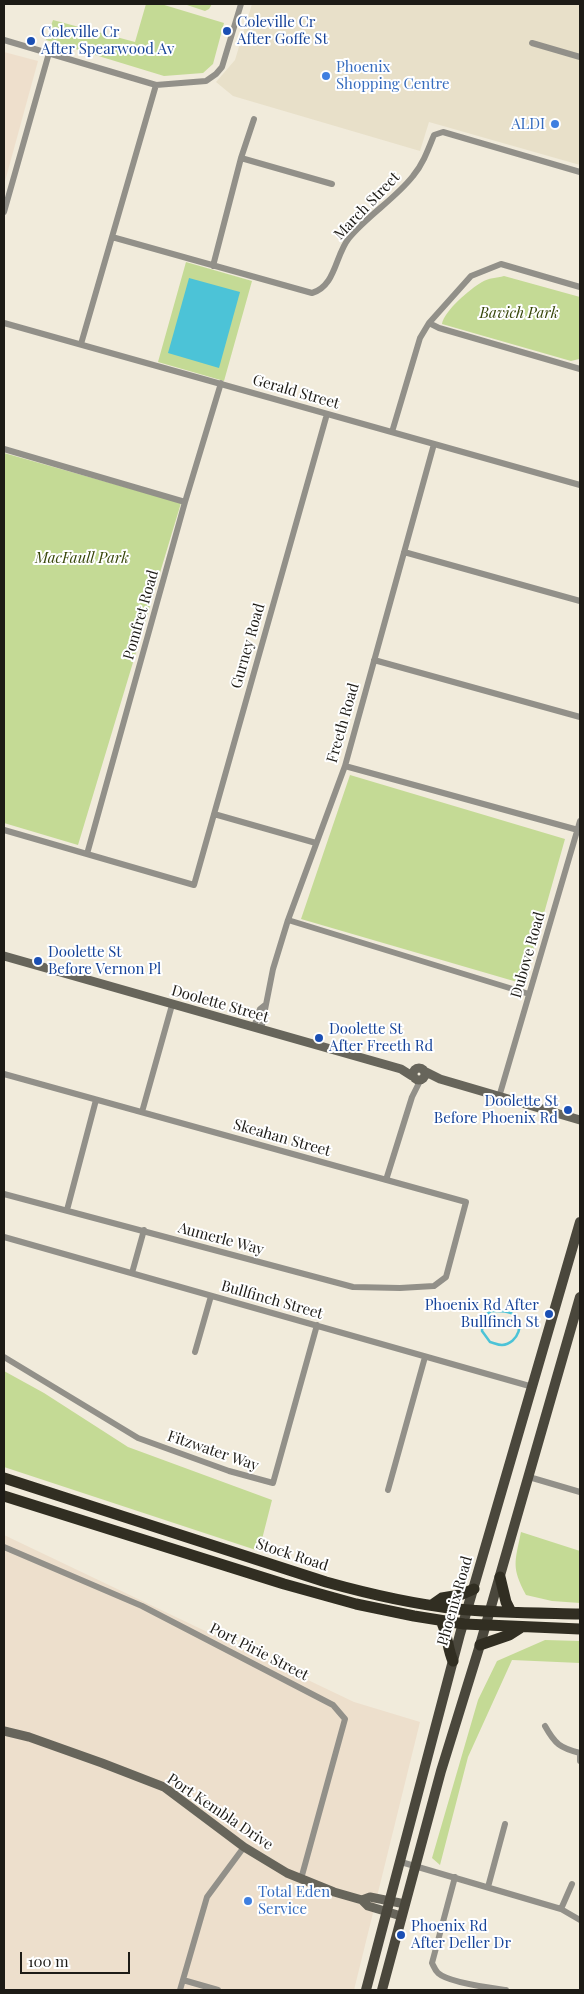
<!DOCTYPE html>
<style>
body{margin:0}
#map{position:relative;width:584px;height:1994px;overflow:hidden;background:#f1ebdb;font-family:"Playfair Display",serif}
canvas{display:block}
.frame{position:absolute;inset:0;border:5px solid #1d1b16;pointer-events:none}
.scale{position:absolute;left:20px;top:1952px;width:110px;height:22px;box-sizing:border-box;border:2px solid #1d1b16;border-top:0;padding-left:6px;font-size:15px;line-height:18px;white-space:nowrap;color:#1d1b16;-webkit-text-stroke:4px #fff;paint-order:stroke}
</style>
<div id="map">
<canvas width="584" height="1994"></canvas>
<div class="frame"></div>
<div class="scale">100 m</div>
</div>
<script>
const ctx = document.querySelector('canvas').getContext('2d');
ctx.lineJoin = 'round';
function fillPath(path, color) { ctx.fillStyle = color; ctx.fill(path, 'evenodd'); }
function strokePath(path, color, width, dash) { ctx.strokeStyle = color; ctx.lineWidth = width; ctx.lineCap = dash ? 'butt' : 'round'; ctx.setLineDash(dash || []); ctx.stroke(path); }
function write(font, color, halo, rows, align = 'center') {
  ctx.font = font + ' "Playfair Display",serif'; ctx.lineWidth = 4; ctx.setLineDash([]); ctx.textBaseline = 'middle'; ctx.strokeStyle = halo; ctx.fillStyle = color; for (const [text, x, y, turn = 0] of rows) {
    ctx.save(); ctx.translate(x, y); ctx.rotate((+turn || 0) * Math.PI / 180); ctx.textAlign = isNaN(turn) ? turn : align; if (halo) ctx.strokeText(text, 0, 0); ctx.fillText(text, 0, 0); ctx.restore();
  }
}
const built = new Path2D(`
 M252 4H580V165L429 122 420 151 233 96 216 82 235 60Z`);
const industrial = new Path2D(`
 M4 1535 354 1702 420 1722 354 1990H4Z`);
const education = new Path2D(`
 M4 52 38 61 4 185Z`);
const green = new Path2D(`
 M146 4H161L224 23 213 64 203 73 164 76 46 40 53 20 135 42Z
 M184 4H212L209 9 205 11Z
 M186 262 252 281 224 381 158 362Z
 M504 276 580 297 579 359 571 361 442 324C444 311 470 289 482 282 488 278 497 278 504 276Z
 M4 453 181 503 78 845 4 823Z
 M350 775 565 839 524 984 301 919Z
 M4 1371 44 1393 128 1447 272 1500 259 1551 4 1467Z
 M521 1532 580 1551V1603L552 1601 526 1595C511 1567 515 1562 521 1532Z
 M545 1640 580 1641V1663L512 1660 468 1757 440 1865 432 1858 478 1700 497 1661Z`);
const water = new Path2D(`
 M189 278 240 292 219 368 168 353Z`);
const stream = new Path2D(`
 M491 1311C497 1311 504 1310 511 1313 527 1321 518 1344 502 1345 498 1345 494 1343 490 1342L482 1331 483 1317Z`);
const street = new Path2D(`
 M4 40 156 85 206 81 216 74 222 67 241 4
 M532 43 580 57
 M241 158 332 184
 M4 212 49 53
 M112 237 312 293C336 286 335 255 349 238 368 215 395 199 413 176 423 164 428 150 434 135L443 132 580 172
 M213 266 241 158 254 119
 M4 323 580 485
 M429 323 439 328 580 369
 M81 344 156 85
 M392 432 420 338 429 323 471 276 501 264 580 287
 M4 449 185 502
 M404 552 580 601
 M374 660 580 717
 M345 766 578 830
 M214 814 316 843
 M4 830 194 885 327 414
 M87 854 185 502 221 383
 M288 920 529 994
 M254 1027 260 1009 265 1005
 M261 1030 273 969 288 920 345 766 434 444
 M4 1074 466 1202 446 1277 434 1286 400 1288 353 1287 4 1194
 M499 1097 580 821
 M142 1112 172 1005
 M386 1180 412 1097 420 1081
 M67 1210 96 1100
 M4 1237 533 1387
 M132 1273 144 1230
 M195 1352 211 1296
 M4 1357 138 1438 229 1471 273 1483 317 1325
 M529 1477 580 1492
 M388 1490 425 1357
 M4 1547 142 1606 333 1705 345 1719 301 1879
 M545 1726C555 1744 560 1748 580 1753
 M580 1753V1761
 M401 1862 561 1909 580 1920
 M455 1877 432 1963C434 1967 435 1970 438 1973 449 1983 491 1988 506 1990
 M488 1887 505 1824
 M561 1909 572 1884
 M183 1980 218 1990
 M180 1990 207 1897 244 1847`);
const secondary = new Path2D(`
 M4 956 401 1069 412 1076
 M413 1074a6 6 0 1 1 12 0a6 6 0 1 1-12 0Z
 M424 1071 440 1079 580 1120
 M4 1731 29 1737 102 1763 164 1787 244 1847 287 1873 334 1892 362 1900 368 1906 401 1916
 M362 1900 370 1897 405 1904`);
const primary = new Path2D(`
 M366 1990 460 1634 580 1222
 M382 1990 441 1771 480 1645 580 1297`);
const highway = new Path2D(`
 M4 1478 326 1582C369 1594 413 1604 457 1609 498 1613 539 1613 580 1614
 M4 1496 284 1584 356 1604 414 1616 464 1624 580 1629
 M500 1577 506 1602 511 1612
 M432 1605 442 1598 460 1595 474 1589
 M441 1621C448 1634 447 1648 453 1661
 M480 1645 509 1635 520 1628`);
const markers = [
 [227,31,5,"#1a4fb4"],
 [31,41,5,"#1a4fb4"],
 [326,76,5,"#3f7fe0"],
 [555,124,5,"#3f7fe0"],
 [38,961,5,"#1a4fb4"],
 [319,1038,5,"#1a4fb4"],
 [568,1110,5,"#1a4fb4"],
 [549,1314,5,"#1a4fb4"],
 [248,1901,5,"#3f7fe0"],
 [401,1935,5,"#1a4fb4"]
];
const transitNames = [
 ["Coleville Cr",237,22],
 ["After Goffe St",237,39],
 ["Coleville Cr",41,32],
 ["After Spearwood Av",41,49],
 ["Doolette St",48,952],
 ["Before Vernon Pl",48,969],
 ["Doolette St",329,1029],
 ["After Freeth Rd",329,1046],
 ["Doolette St",558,1101,"right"],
 ["Before Phoenix Rd",558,1118,"right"],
 ["Phoenix Rd After",539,1305,"right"],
 ["Bullfinch St",539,1322,"right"],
 ["Phoenix Rd",411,1926],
 ["After Deller Dr",411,1943]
];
const shopNames = [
 ["Phoenix",336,67],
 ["Shopping Centre",336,84],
 ["ALDI",545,124,"right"],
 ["Total Eden",258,1892],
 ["Service",258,1909]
];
const streetNames = [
 ["March Street",367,206,-46],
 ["Gerald Street",296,392,16],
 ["Pomfret Road",141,615,-74],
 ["Gurney Road",248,646,-74],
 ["Freeth Road",343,723,-74],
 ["Dubove Road",528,955,-74],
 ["Doolette Street",220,1004,16],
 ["Skeahan Street",282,1138,16],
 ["Aumerle Way",221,1239,15],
 ["Bullfinch Street",272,1300,16],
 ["Fitzwater Way",213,1451,19],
 ["Stock Road",292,1555,18],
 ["Phoenix Road",455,1601,-74],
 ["Port Pirie Street",259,1652,27],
 ["Port Kembla Drive",220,1812,34]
];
const parkNames = [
 ["Bavich Park",519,313],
 ["MacFaull Park",82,558]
];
fillPath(built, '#e8e0c9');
fillPath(industrial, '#eddfcc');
fillPath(education, '#eedfcc');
fillPath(green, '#c4da95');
fillPath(water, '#4cc3d7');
strokePath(stream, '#4cc3d7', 2.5);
strokePath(street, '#929089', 6);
strokePath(secondary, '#67655b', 9);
strokePath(primary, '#4a473c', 10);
strokePath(highway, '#312e22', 11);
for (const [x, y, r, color] of markers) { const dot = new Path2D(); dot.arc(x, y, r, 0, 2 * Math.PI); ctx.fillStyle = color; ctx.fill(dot); strokePath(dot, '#fff', 2); }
write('15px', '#164399', '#fff', transitNames, 'left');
write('15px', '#366cbe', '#fff', shopNames, 'left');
write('15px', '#1d1b16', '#fff', streetNames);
write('italic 15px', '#374609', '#fff', parkNames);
</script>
